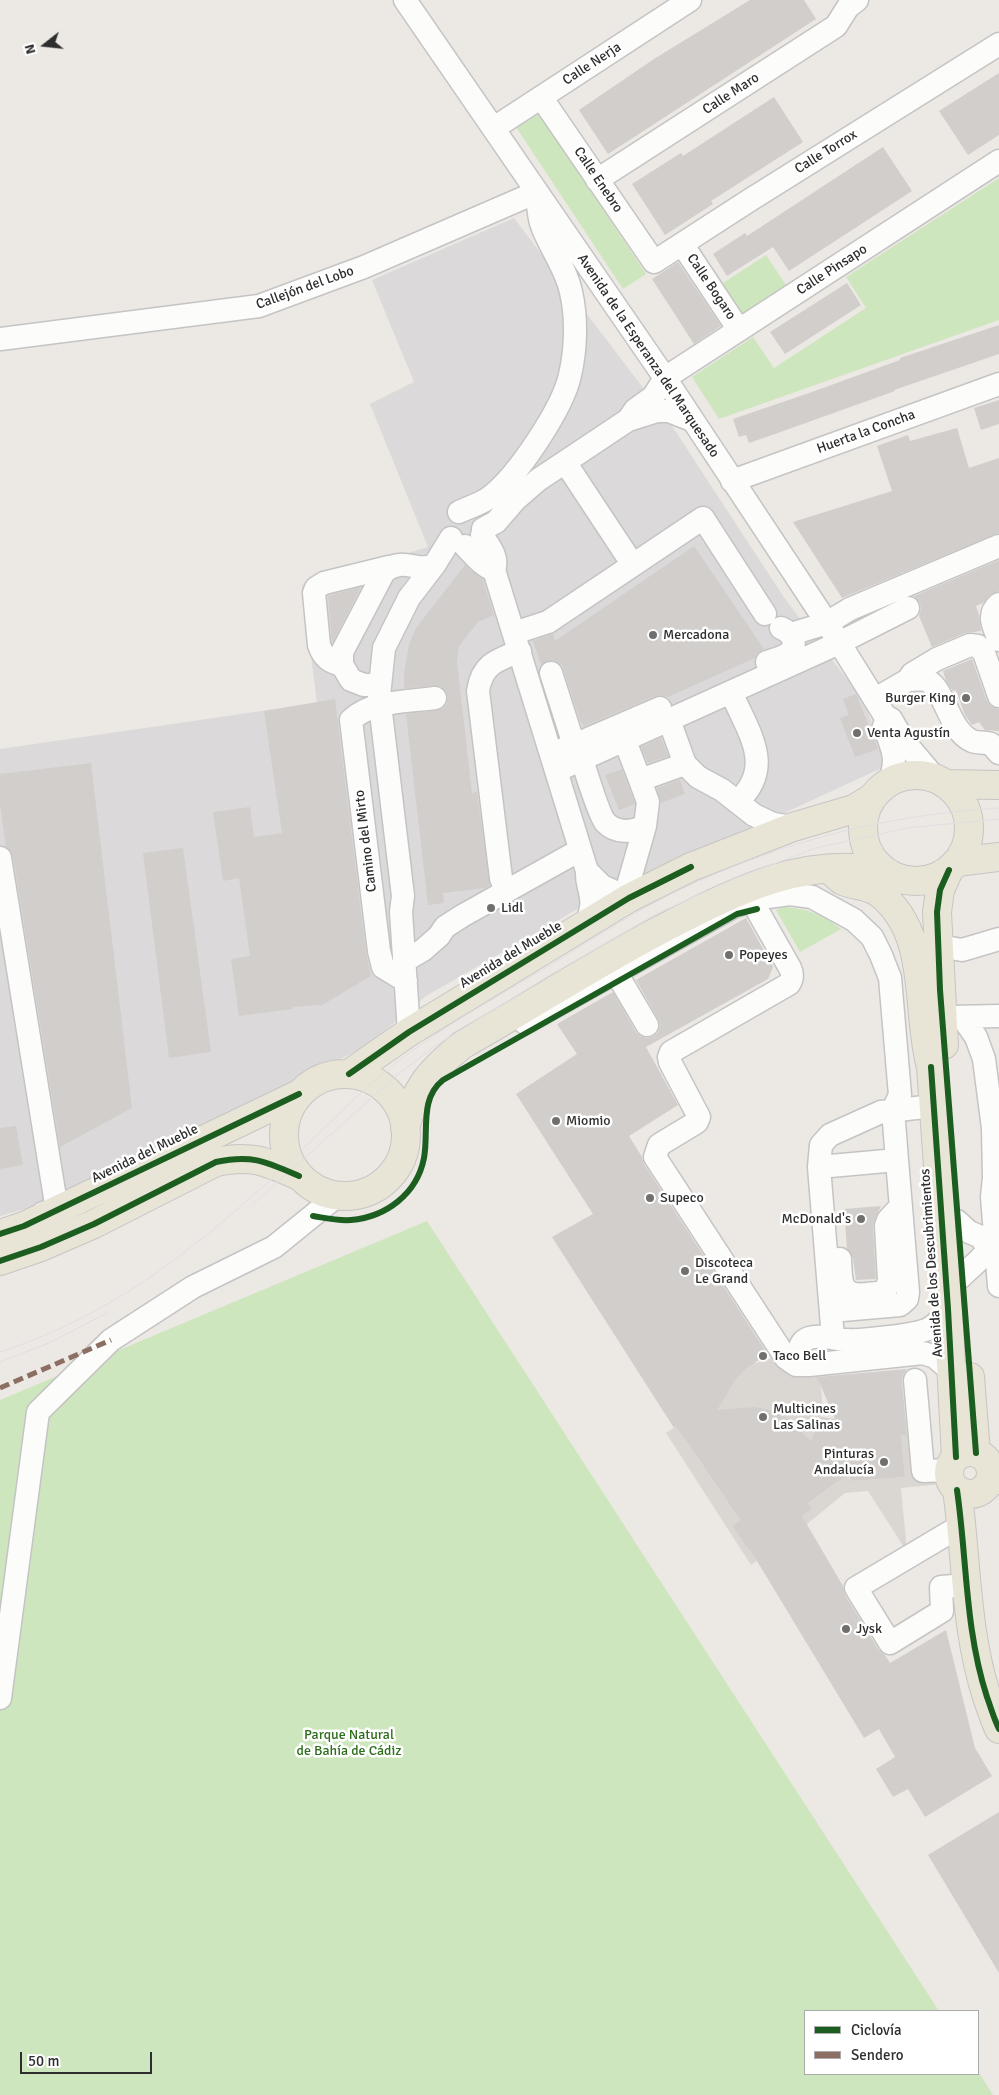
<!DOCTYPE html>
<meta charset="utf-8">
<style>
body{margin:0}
#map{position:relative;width:999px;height:2095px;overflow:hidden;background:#ece8e4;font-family:Signika,sans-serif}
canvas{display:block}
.legend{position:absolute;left:804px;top:2010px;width:175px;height:65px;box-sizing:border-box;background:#fff;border:1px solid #ababab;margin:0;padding:6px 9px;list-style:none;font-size:15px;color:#2e2e2e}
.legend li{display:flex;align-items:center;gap:10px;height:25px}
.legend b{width:25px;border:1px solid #ababab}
.north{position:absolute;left:20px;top:20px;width:50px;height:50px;-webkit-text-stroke:4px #fff;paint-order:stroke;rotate:254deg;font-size:14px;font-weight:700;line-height:20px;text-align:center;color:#2e2e2e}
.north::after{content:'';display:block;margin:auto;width:18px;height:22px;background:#2e2e2e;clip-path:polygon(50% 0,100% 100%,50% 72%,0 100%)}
.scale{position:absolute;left:20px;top:2052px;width:132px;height:22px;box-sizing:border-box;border:2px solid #2e2e2e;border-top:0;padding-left:6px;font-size:15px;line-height:18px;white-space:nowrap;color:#2e2e2e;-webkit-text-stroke:4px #fff;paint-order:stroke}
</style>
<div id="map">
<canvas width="999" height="2095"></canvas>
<ul class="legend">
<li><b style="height:6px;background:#1b5e20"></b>Ciclovía</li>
<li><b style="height:6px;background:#8d6e63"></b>Sendero</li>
</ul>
<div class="north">N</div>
<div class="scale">50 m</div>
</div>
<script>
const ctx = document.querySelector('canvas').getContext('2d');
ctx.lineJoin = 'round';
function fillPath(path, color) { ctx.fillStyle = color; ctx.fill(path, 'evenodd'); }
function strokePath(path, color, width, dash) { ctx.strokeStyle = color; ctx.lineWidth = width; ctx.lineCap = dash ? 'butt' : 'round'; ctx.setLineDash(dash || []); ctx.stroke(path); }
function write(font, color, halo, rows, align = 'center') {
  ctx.font = font + ' Signika,sans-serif'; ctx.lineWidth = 5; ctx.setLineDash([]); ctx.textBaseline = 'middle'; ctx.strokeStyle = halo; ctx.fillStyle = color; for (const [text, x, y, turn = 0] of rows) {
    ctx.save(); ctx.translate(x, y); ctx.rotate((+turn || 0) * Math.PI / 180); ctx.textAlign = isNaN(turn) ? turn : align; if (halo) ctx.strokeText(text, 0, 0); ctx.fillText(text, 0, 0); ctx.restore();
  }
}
const industrial = new Path2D(`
 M514 218 672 426 785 599 864 701 886 766 581 907 426 996 365 1047 45 1203 0 1216V749L317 703 302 585 428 547 370 404 414 382 372 280Z`);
const green = new Path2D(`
 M536 109 646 274 623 289 514 124Z
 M999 178V320L719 419 692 377 753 337 774 368 866 308 846 277Z
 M766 255 788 288 744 316 723 283Z
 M784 907C807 908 823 915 841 929L800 952 776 910Z
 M427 1221 939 2011H805V2074H978V2071L993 2095H0V1400Z`);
const plaza = new Path2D(`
 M777 1357 816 1370 821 1387 822 1403 821 1416 816 1429 852 1481 905 1477 901 1435 912 1434 941 1478 942 1484 901 1488 907 1552 868 1491 845 1493 807 1524 751 1565 666 1433 727 1393 736 1379 747 1368 761 1361ZM756 1407 772 1410 786 1417 797 1428 837 1482 808 1503 812 1509 750 1552 732 1526 740 1520 684 1438Z`);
const building = new Path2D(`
 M750 0H804L816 19 608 154 579 110 654 59Z
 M999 73V135L968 155 939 111Z
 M774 97 803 142 711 201 713 204 665 235 632 184 681 153 683 156Z
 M883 147 912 191 789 271 773 247 727 276 713 254 745 233 747 236Z
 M678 262 721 326 694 344 652 279Z
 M847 283 861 305 785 354 770 332Z
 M999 325V354L894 390 895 391 775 434 749 443 746 435 739 437 733 419 812 392 900 360V358Z
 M999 400V424L981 430 974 408Z
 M957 428 969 468 999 458V533L842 598 793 522 892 491 877 446 908 435 910 441Z
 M694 546 764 649 758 653 755 658 668 697 661 695 655 696 584 726 580 720 562 665 553 660 547 661 541 665 533 641 553 634 555 641Z
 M999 560V591L990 595 983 603 976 606 979 615 981 631 965 633 932 647 919 616 921 609 920 603 914 596Z
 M465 565 483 580 494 615 478 622 459 646 457 662 472 793 477 792 490 885 485 888 443 893 444 903 428 905 406 714 442 709 447 704 448 697 446 691 440 686 404 688V674L409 645 416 628Z
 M361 587 332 643 328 596Z
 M972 659 987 701 991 706 999 709V731L985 730 979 722 972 725 965 715 956 690 953 691 946 681 943 671Z
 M856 694 878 749 855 757 840 718 849 715 843 699Z
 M335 699 366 953 371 976 322 1005 293 1007V1009L239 1016 231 959 250 956 239 878 223 881 213 812 250 807 254 837 282 833 264 711Z
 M661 738 668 756 648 763 641 747Z
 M91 763 132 1108 60 1147 13 856 6 847 0 804V774Z
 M622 769 635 804 619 810 605 775Z
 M680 780 685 794 661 803 657 788Z
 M183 848 211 1052 169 1058 143 853Z
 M746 918 773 967 768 979 646 1047 678 1105 629 1136 642 1157 644 1164 769 1356 755 1362 756 1363 747 1368 736 1379 717 1410 756 1407 772 1410 786 1417 811 1441 821 1417 835 1419 817 1377 907 1369 903 1375 902 1381 907 1435H901L905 1477 852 1481 848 1474 808 1503 812 1509 802 1516 843 1586 845 1595 879 1650 885 1655 890 1663 946 1630 975 1748 992 1776 925 1817 908 1789 893 1797 876 1769 895 1757 879 1729 864 1738 751 1551 750 1552 732 1526 740 1520 676 1426 674 1428 552 1237 593 1214 516 1094 577 1054 557 1024 613 992 636 1032 640 1036 647 1038 654 1036 658 1032 660 1025 658 1019 636 980Z
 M16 1126 23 1165 0 1169V1128Z
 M881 1206 876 1216 873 1226 876 1279 856 1280 853 1258 847 1249 844 1209Z
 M999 1812V1973L928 1855Z`);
const minor = new Path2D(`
 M405 0 665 378 827 623 885 716
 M541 97 654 262 750 200 999 44
 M494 128 690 0
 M597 180 836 26 848 7 857 0
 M682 244 739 330
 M0 339 259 306 364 267 537 192C538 203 538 216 542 226 550 248 566 268 571 292 577 318 576 349 570 375 563 408 517 477 490 497 481 504 469 507 459 512
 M628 420 635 410 653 397 665 378 999 161
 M565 462 633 565
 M732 481 999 384
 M483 529 496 522 515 500 538 480 628 420 657 411H669L692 420
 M482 535C489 546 499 557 494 570L587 871C586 881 590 888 591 898 593 907 589 916 586 925
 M465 546C474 555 482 566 494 570
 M999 604C986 615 994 627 999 640
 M514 633 548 622 703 518 765 614
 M791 634 827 623 850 609 999 546
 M767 662C773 660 781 658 786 655 800 646 793 633 781 628
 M342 665C329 662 323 657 319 645L314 593 316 588 324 583 389 567
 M551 673 574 745 561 750
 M908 680C914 680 922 678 928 681 945 690 949 731 972 741 977 743 985 742 991 744L999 753
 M380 685H364L351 680 342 665V652L384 572C403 555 421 575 435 564
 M731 692C748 732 776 767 737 802
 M875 699 908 680 912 674 937 659 970 645 978 646 984 653 999 696
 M885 716 891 719 903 740 935 778
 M669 720 685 764
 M884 726C892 748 899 759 889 782
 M625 741 640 780
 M574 745 660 708
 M582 760C586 772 599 815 605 822 616 834 632 832 645 826
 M556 771 839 643 908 608
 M0 858 57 1210 43 1213
 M587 871 602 886 629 898V882L645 826 648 802 640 780 685 764 698 777 722 790 754 815 773 824 793 827
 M506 892 501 878 478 691C482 664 497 660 520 651
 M752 901 790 968C793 974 793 978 789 984L671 1052 669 1057 670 1062 699 1117 697 1122 659 1145 655 1157 786 1358 796 1365H809
 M939 946 962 950 999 939
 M608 959 647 1025
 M406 960 423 950 439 936 445 927 462 916 580 850
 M406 981 383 967 379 951 351 720C372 700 407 702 435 698
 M950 1017 999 1016
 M962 1017 976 1037 984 1059 993 1128 994 1178 992 1197 999 1286
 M525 1023 733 907 760 898 790 894 812 897 854 920 872 937 881 955 890 978 900 1095 893 1110 897 1160
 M409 1032 401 912 403 896 379 696 384 648 409 598 435 564 451 538
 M819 1167 897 1160 908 1292 907 1299 900 1305 831 1311
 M957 1221 969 1232 981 1237 988 1249
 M840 1259C841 1281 839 1297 867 1294 874 1293 881 1294 886 1289L889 1281 886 1226 888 1220 901 1206
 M961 1277C970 1267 981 1261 988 1249
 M948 1309C943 1316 938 1324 930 1328 919 1335 861 1341 847 1340 834 1340 821 1334 809 1338 795 1343 799 1359 809 1365L923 1353 935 1357 952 1372
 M833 1338 819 1167 821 1145 830 1135 881 1112 933 1106
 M915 1380 923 1471 949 1470
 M987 1461 999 1467
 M987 1486 999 1482
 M962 1525 856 1588 890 1643 942 1611 941 1587 966 1585
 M0 1698 38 1412 111 1340 193 1287 274 1247 337 1196`);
const major = new Path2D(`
 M863 828a53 53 0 1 1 106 0a53 53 0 1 1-106 0Z
 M945 784 999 785
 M957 862 999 857
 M828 869C833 872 838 878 843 881 855 886 868 885 879 893 932 934 915 1010 931 1067L948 1309 956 1457
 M944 1045 937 912 940 890 949 870
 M349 1074 409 1032 629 898 691 867 793 827 854 809 872 798
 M284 1135a61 61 0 1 1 122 0a61 61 0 1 1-122 0Z
 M405 1128C417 1086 428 1073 462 1045 529 1007 593 965 662 929 732 893 807 853 888 873
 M0 1234 24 1226 299 1094
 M0 1261 41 1247 94 1224 216 1162C252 1154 267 1162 299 1176
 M970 1377 976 1453
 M949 1473a21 21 0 1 1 42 0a21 21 0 1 1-42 0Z
 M957 1490C967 1559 965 1630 987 1697 991 1708 994 1719 999 1729`);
const tram = new Path2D(`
 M253 1204 396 1076 435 1046 545 978 658 913 734 879 816 848 907 828 999 819
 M0 1352C107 1317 186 1256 268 1182 304 1149 338 1113 374 1081 424 1037 482 1006 539 972 589 942 637 909 690 885 792 839 888 815 999 808
 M0 1362 49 1343 107 1313`);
const quiet = new Path2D(`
 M0 1388 111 1340`);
const cycleway = new Path2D(`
 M949 870 940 890 937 912 940 990 976 1453
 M931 1067 948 1309 956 1457
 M349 1074 409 1032 629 898 691 867
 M313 1216C325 1218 338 1221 351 1220 386 1217 417 1194 424 1158 429 1131 419 1099 443 1080L737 914 757 909
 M0 1234 24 1226 299 1094
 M0 1261 41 1247 94 1224 216 1162C252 1154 267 1162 299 1176
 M957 1490C967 1559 965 1630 987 1697 991 1708 994 1719 999 1729`);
const markers = [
 [653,635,5,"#706f6e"],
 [966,698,5,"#706f6e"],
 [857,733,5,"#706f6e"],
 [491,908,5,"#706f6e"],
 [729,955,5,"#706f6e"],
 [556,1121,5,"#706f6e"],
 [650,1198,5,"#706f6e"],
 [861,1219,5,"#706f6e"],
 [685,1271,5,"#706f6e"],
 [763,1356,5,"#706f6e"],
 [763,1417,5,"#706f6e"],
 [884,1462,5,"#706f6e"],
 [846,1629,5,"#706f6e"]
];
const streetNames = [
 ["Calle Nerja",592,64,-33],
 ["Calle Maro",731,94,-33],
 ["Calle Torrox",826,152,-32],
 ["Calle Enebro",598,180,56],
 ["Calle Pinsapo",832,270,-33],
 ["Calle Bogaro",711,287,56],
 ["Callejón del Lobo",305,288,-20],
 ["Avenida de la Esperanza del Marquesado",648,356,56],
 ["Huerta la Concha",866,432,-20],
 ["Camino del Mirto",366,841,-97],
 ["Avenida del Mueble",511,955,-31],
 ["Avenida del Mueble",145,1154,-26],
 ["Avenida de los Descubrimientos",932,1263,-94]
];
const poiNames = [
 ["Mercadona",663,635],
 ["Burger King",956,698,"right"],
 ["Venta Agustín",867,733],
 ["Lidl",501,908],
 ["Popeyes",739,955],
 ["Miomio",566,1121],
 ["Supeco",660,1198],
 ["McDonald's",851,1219,"right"],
 ["Discoteca",695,1263],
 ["Le Grand",695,1279],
 ["Taco Bell",773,1356],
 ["Multicines",773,1409],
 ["Las Salinas",773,1425],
 ["Pinturas",874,1454,"right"],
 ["Andalucía",874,1470,"right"],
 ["Jysk",856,1629]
];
const parkNames = [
 ["Parque Natural",349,1735],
 ["de Bahía de Cádiz",349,1751]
];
fillPath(industrial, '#dcd9db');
fillPath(green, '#cee6be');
fillPath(plaza, '#dad6d2');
fillPath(building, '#d1cecb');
strokePath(minor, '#c5c4c5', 25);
strokePath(major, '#c6c5c4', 30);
strokePath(minor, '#fcfcfb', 22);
strokePath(major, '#e8e4d6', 28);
strokePath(tram, '#dfdfe1', 1);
strokePath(quiet, '#8d6e63', 5, [10, 5]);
strokePath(cycleway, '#1b5e20', 6);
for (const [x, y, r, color] of markers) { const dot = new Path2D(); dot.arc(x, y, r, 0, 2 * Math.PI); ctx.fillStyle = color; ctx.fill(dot); strokePath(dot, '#fff', 2); }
write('14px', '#2e2e2e', '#fff', streetNames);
write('14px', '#2e2e2e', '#fff', poiNames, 'left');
write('14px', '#2c6e1b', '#fff', parkNames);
</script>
